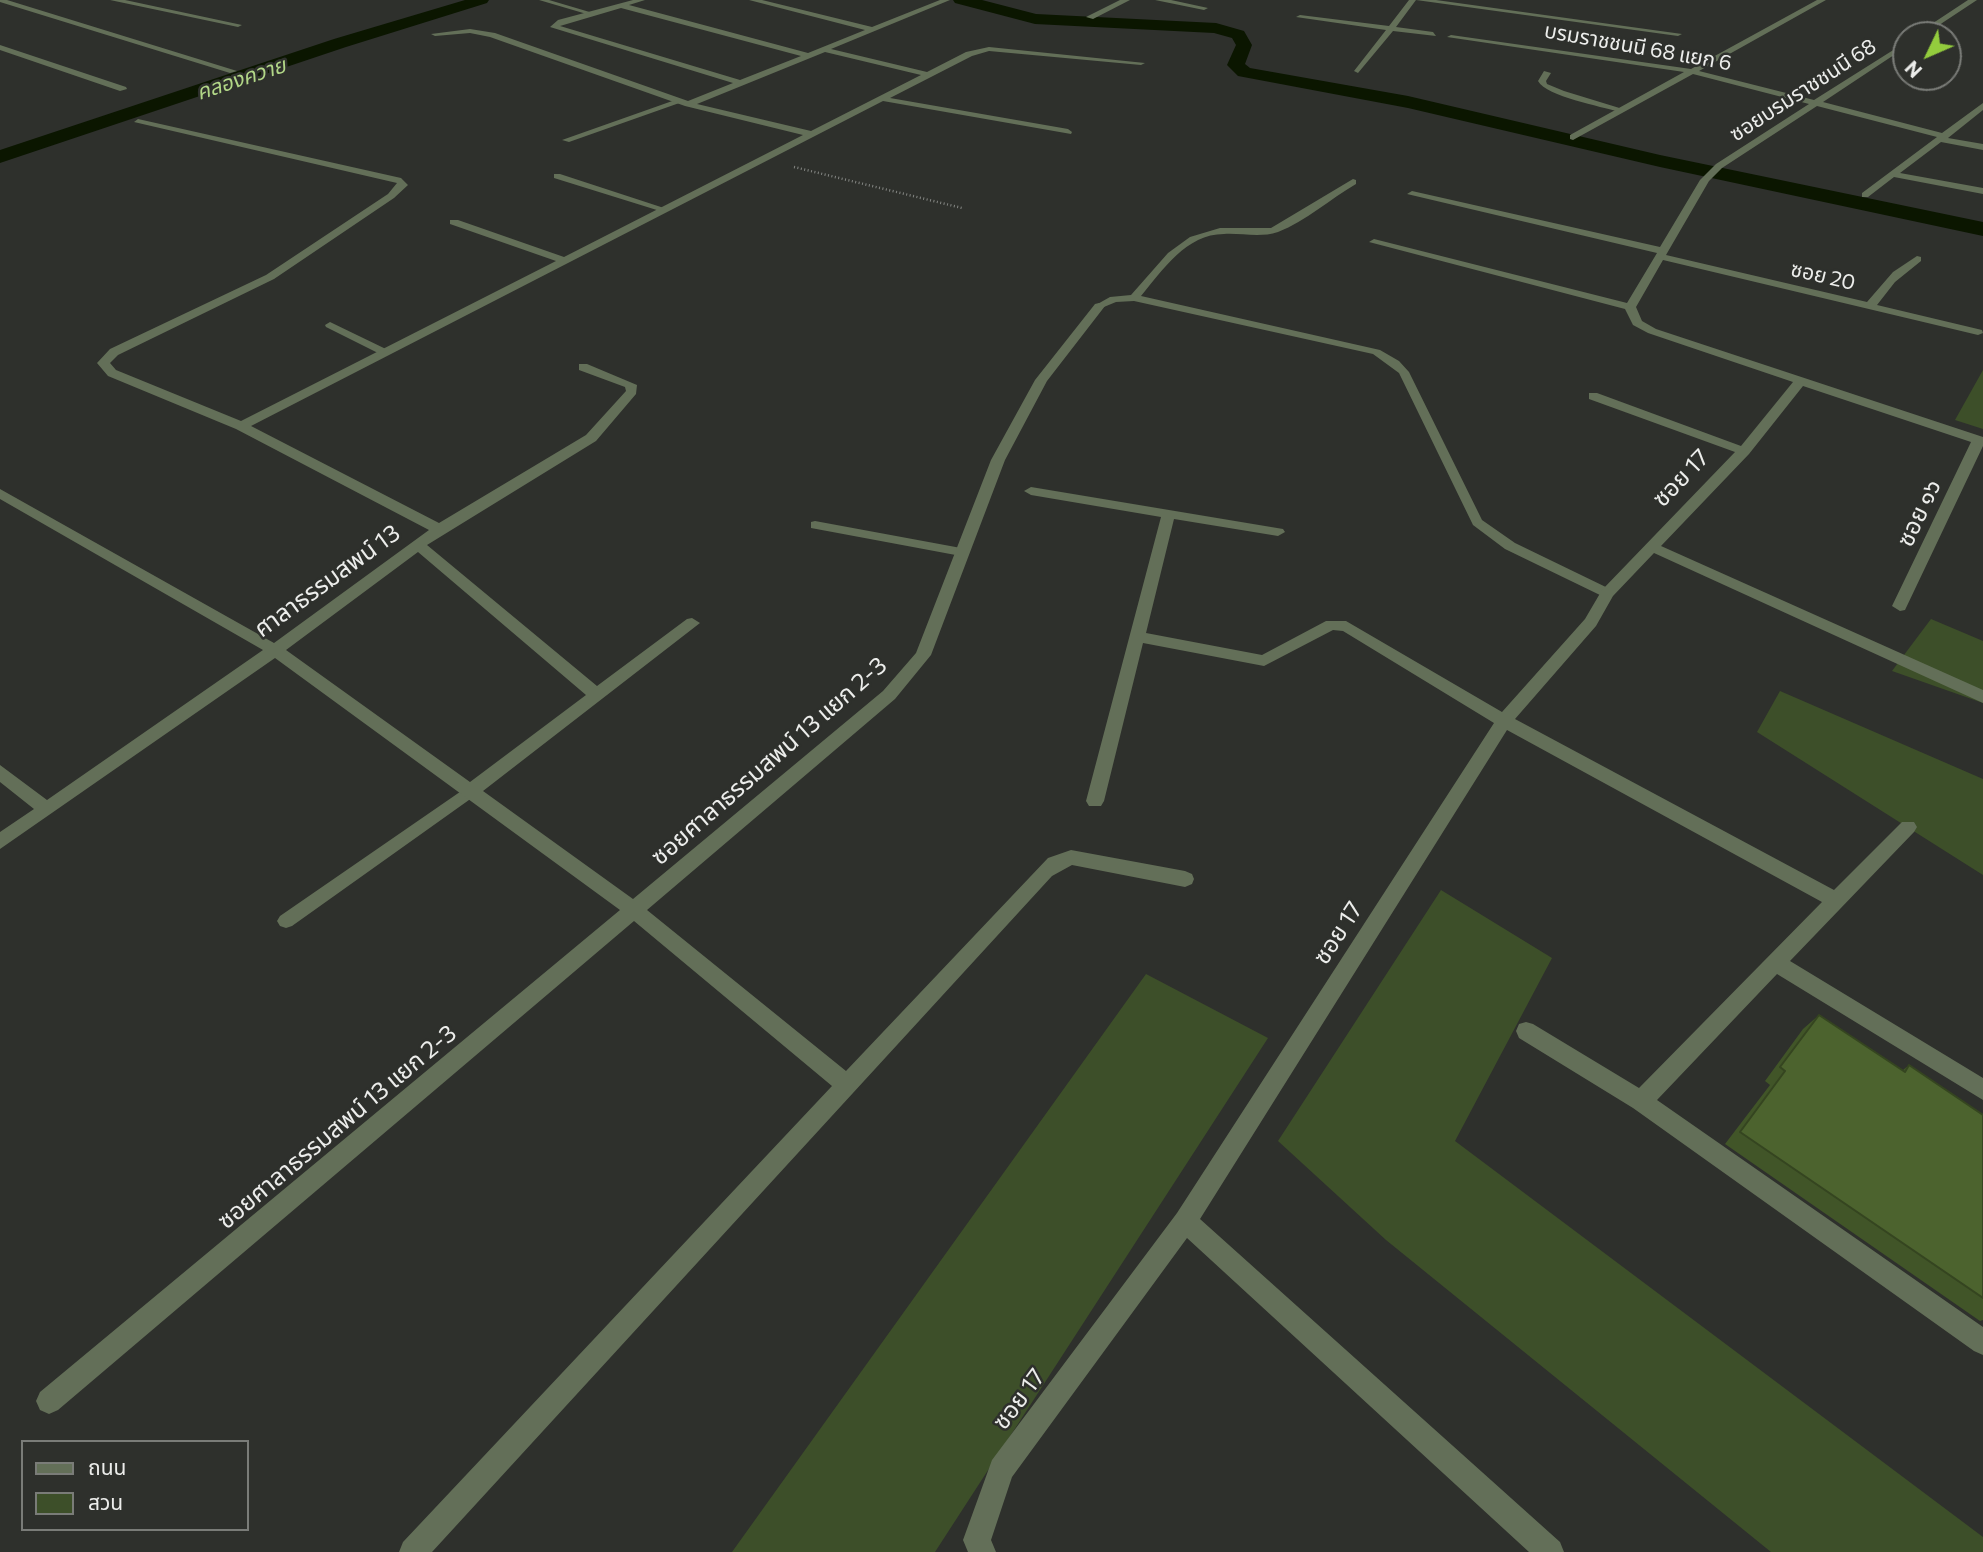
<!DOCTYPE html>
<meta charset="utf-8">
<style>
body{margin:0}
#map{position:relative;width:1983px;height:1552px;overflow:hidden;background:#2e302c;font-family:Commissioner,"Noto Sans Thai",sans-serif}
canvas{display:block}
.legend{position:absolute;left:21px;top:1440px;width:228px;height:91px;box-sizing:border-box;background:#2e302c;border:2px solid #7a7c78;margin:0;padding:9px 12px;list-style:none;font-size:21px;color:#ecedeb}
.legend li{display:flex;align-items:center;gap:14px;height:35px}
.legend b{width:35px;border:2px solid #7a7c78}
.north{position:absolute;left:1892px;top:21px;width:70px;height:70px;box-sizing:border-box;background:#2e302c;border:2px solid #7a7c78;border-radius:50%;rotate:226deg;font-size:19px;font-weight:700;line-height:28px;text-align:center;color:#ecedeb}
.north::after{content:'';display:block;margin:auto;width:24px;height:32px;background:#93cc3d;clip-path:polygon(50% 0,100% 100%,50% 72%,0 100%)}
</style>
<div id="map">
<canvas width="1983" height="1552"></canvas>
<ul class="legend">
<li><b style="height:9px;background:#636f58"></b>ถนน</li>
<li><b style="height:19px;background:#3d4f29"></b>สวน</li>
</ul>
<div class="north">N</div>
</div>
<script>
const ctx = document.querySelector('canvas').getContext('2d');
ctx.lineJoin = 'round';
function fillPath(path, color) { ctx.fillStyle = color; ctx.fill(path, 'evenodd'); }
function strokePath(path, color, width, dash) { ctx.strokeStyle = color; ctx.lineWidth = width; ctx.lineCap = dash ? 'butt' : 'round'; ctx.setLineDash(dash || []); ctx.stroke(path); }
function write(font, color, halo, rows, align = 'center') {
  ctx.font = font + ' Commissioner,"Noto Sans Thai",sans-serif'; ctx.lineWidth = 5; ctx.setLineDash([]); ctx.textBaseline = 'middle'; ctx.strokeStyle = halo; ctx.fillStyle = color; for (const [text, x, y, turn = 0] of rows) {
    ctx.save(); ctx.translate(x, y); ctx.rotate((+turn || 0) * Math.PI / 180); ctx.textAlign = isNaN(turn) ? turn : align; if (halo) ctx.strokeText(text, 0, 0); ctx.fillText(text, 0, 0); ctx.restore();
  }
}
const green = new Path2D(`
 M1983 370V429L1955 420Z
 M1931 619 1983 641V703L1892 671Z
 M1780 691 1983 779V875L1757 732Z
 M1441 890 1552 958 1455 1141 1983 1537V1552H1771L1386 1240 1278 1141Z
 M1146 974 1268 1038 935 1552H732Z`);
const canal = new Path2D(`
 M465 0H489L487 3 346 47 0 163V150L334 39Z
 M953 0H982L1036 14 1216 23 1244 31 1252 45 1245 64 1250 68 1408 96 1660 155 1983 222V236L1660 167 1408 108 1238 76 1227 65 1236 45 1232 38 1214 33 1035 24 955 3Z`);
const path = new Path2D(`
 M794 167 962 208`);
const service = new Path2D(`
 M539 0H549L593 13 590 15Z
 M1544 71 1551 73 1546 81 1547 84 1564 91 1626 110 1619 112C1601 106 1547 97 1538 81Z
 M678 99 685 101 569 142 562 140Z
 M554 174H560L667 209 660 211 554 178Z
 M1353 179 1356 180V184C1330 199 1306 221 1278 232 1260 238 1242 233 1224 234 1186 234 1163 270 1141 296L1380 350 1399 361 1409 372 1482 520 1515 543 1612 590 1614 593 1612 596H1602L1505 549 1473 525 1399 373 1373 354 1134 301 1116 302 1099 309 1094 306 1110 297 1131 295 1168 253 1190 237 1220 228H1271Z
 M330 322 390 351 391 353 382 355 326 327 325 325Z
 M815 521 961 548 968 552 961 556 811 528V522Z
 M470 785 476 787 478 791 476 795 292 926 286 928 280 926 277 921 280 916Z`);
const minor = new Path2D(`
 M0 0H7L237 71 230 73 0 2Z
 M110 0H125L242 25 238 27Z
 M633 0H645L629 5 808 53 865 30 749 0H762L872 27 940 0H950L831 49 927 72 966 52 989 47 1145 63 1141 65 989 51 972 56 890 98 1068 129 1072 132 1071 134 883 101 251 426 439 523 586 435 626 391 625 387 579 370V364H587L637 385 636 394 596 441 427 545 597 686 687 619 692 618 700 623 483 791 633 899 883 691 916 653 991 460 1035 380 1095 304 1099 303 1105 306 1047 381 1005 460 931 655 895 699 647 910 846 1071 1048 858 1071 850 1185 871 1192 874 1194 879 1192 884 1185 887 1072 865 1052 876 432 1552H399L403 1542 832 1086 634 921 58 1410 49 1414 40 1410 36 1401 40 1392 620 910 275 658 0 849V832L34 809 0 782V765L47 800 263 650 0 499V489L274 643 429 530 236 429 108 376 97 363 110 349 266 275 388 194 397 183 134 122 138 119 401 178 408 185 394 198 274 279 118 355 110 363 116 370 241 421 556 261 450 224V220H458L564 257 803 135 685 106 490 37 470 33 435 36 431 34 470 29 495 33 688 101 733 83 550 27 558 20ZM621 8 801 56 740 80 560 26ZM825 52 921 75 811 131 697 104ZM418 552 586 695 470 782 286 650Z
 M1120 0H1130L1093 19 1086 17Z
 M1155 0H1171L1208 8 1204 10Z
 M1409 0H1436L1682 34 1678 36 1416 0 1396 27 1433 32 1436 36 1393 31 1358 73 1354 71 1386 30 1296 17 1300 15 1389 26Z
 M1817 0H1826L1699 71 1814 100 1906 42V47L1823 102 1942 133 1983 103V110L1948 138 1983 144V150L1941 142 1900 173 1983 188V194L1894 177 1868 197H1862V193L1937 137 1817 106 1722 168 1709 181 1666 255 1867 302 1893 272 1917 256 1921 257V261L1895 282 1877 305 1982 330 1983 333 1978 335 1663 260 1636 307 1642 321 1656 329 1983 437V446L1905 610 1900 611 1892 606 1971 442 1803 386 1749 454 1661 546 1983 690V703L1654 553 1613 596 1596 626 1515 719 1834 890 1902 822H1914L1917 827 1914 832 1790 961 1983 1078V1100L1777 974 1657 1100 1983 1327V1355L1974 1351 1633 1108 1519 1038 1516 1031 1519 1024 1526 1022 1533 1024 1639 1088 1822 902 1507 730 1200 1219 1560 1542 1564 1552H1529L1187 1238 1012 1477 991 1540 996 1552H968L963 1540 992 1460 1177 1213 1494 723 1343 631 1333 630 1264 666 1143 643 1104 801 1101 806H1089L1086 801 1161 517 1031 495 1024 491 1031 487 1283 529 1285 532 1278 536 1174 519 1146 633 1262 655 1326 621H1346L1502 712 1585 619 1602 590 1735 452 1589 399V393H1597L1741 446 1793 382 1648 333 1633 325 1625 309 1369 242 1374 239 1627 303 1657 253 1407 194 1412 191 1660 247 1700 180 1716 164 1809 104 1693 74 1573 140 1570 139V135L1684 72 1447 37 1451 35 1691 69Z
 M1968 0H1977L1924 35H1915Z
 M0 45 126 87 127 89 120 91 0 50Z`);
const wall = new Path2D(`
 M1819 1015 1903 1070 1909 1065 1983 1115V1320L1980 1321 1725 1144 1770 1085 1765 1081 1803 1029Z`);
const building = new Path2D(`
 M1819 1015 1905 1072 1909 1065 1983 1115V1298L1740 1132 1785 1071 1780 1067Z`);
const farStreetnames = [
 ["บรมราชชนนี 68 แยก 6",1638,47,10],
 ["ซอยบรมราชชนนี 68",1803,90,-33],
 ["ซอย 20",1823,276,13]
];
const farWaternames = [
 ["คลองควาย",241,79,-18]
];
const streetNames = [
 ["ซอย 17",1681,478,-46],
 ["ซอย ๑๖",1919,513,-65],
 ["ศาลาธรรมสพน์ 13",327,581,-36],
 ["ซอยศาลาธรรมสพน์ 13 แยก 2-3",769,761,-41],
 ["ซอย 17",1338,933,-57],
 ["ซอยศาลาธรรมสพน์ 13 แยก 2-3",337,1127,-40],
 ["ซอย 17",1019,1399,-53]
];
fillPath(green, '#3d4f29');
fillPath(canal, '#0b1600');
strokePath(path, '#858784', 2.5, [1, 2.5]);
fillPath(service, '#636f58');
fillPath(minor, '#636f58');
fillPath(wall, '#415528');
fillPath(building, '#4c632e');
strokePath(building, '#354520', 2);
write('21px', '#ecedeb', '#2e302c', farStreetnames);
write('italic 21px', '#b2d787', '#2e302c', farWaternames);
write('24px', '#ecedeb', '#2e302c', streetNames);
</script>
